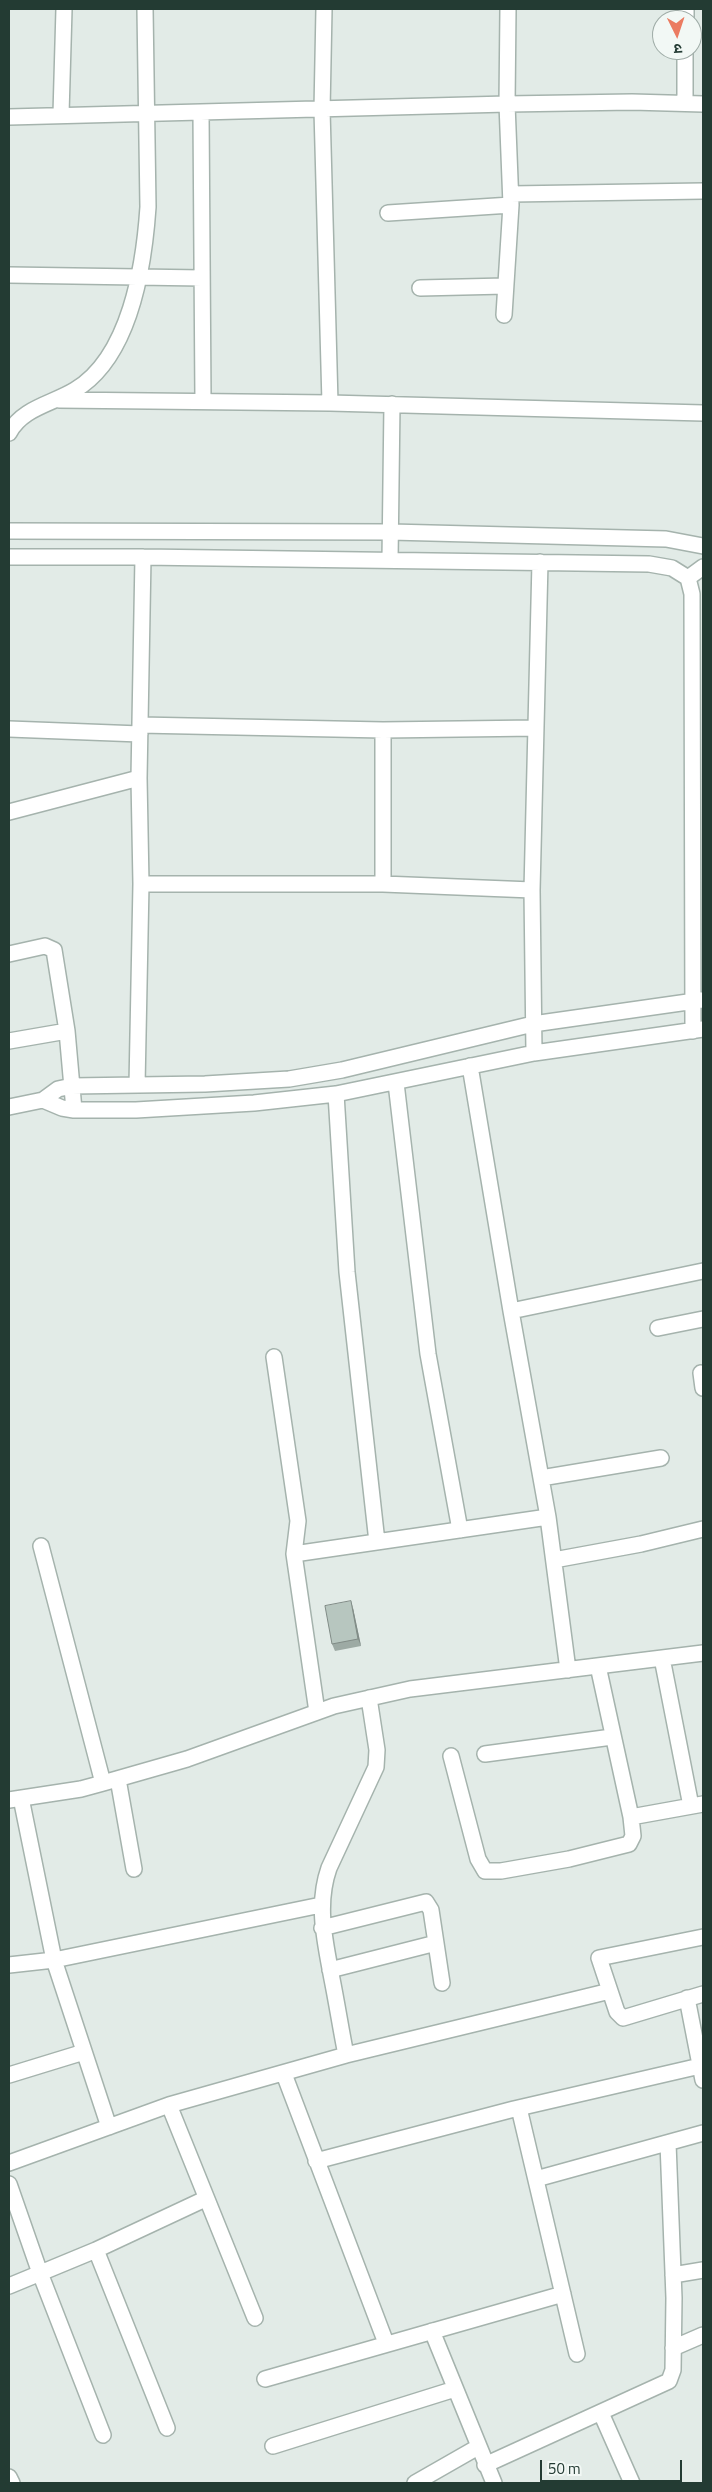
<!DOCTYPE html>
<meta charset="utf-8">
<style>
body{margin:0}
#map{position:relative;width:712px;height:2492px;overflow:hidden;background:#e2ebe7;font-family:"Titillium Web","Noto Sans Devanagari",sans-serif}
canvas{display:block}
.frame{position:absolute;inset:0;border:10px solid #233b33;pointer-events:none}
.north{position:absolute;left:652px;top:10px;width:50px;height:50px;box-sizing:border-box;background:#f2f8f5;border:1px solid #9faca7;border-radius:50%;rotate:176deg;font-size:14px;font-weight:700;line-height:20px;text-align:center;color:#233b33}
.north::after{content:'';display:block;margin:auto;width:18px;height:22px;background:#eb7b61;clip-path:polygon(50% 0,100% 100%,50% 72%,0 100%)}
.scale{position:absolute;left:540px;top:2460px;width:142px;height:22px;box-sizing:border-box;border:2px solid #233b33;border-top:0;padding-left:6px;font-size:15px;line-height:18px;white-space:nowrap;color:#233b33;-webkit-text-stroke:4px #f2f8f5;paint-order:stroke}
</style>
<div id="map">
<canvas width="712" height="2492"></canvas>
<div class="frame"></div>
<div class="north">उ</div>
<div class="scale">50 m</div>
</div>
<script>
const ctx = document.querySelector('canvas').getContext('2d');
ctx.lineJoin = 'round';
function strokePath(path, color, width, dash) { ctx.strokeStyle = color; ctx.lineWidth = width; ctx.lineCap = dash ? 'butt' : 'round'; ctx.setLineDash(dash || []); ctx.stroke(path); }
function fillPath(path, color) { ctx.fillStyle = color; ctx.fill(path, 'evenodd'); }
const minor = new Path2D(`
 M324 9 322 110 330 403
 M686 20V9
 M685 103V50
 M201 112 203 401
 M61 114 64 9
 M9 117 507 104 632 102 703 104
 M511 194 703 191
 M388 213 511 205
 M9 275 202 278
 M420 288 505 286
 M504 315 511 205 507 104 508 9
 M59 400 330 403 703 413
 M9 433C22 408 52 404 75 390 130 357 144 266 148 207L145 9
 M9 531 391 532 666 539 703 546
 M9 557H143L649 564 672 568 688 578 692 594 693 1031
 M390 560 392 404
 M688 578 703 567
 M140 725 383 730 536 728
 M9 729 140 734
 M383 730V884
 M9 812 139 778
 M141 884H383L532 890
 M9 954 45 946 54 950 67 1031 74 1110
 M9 1041 67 1031
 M534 1053 532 890 540 562
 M470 1066 511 1311 548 1517 568 1670
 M396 1083 428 1354 460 1530
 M137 1085 141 884 139 778 143 557
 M336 1094 347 1272 377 1542
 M43 1100 62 1108 74 1110H136L254 1103 336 1094 534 1053 703 1029
 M9 1107 43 1100 58 1089 72 1086 205 1084 289 1079 342 1070 533 1024 702 1000
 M511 1311 703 1271
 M658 1328 703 1319
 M274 1357 298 1521 294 1554 317 1712
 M701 1373 703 1388
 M541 1478 661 1458
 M41 1546 103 1783
 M294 1554 548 1517
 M554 1560 641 1544 703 1529
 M662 1658 691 1806
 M485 1754 612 1737
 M451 1756 478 1859 485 1871H501L569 1859 629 1844 633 1836 631 1817 598 1666
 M118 1779 134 1869
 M21 1798 54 1960 109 2127
 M9 1800 81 1789 103 1783 187 1759 334 1706 410 1689 703 1653
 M631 1817 703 1804
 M322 1928 426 1902 431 1910 442 1983
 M703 1937 599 1958 617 2012 623 2018 703 1994
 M9 1965 54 1960 321 1905
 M330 1970 436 1943
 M687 1998 703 2080
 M346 2055C341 2030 337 2004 332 1979 325 1941 316 1905 329 1868L376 1767 377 1750 369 1698
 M284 2074 386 2343
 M9 2075 84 2052
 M169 2105 255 2318
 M519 2108 577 2354
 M316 2161 514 2109 700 2066
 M9 2163 169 2105 346 2055 610 1991
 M536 2179 703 2133
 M9 2184 40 2273 103 2435
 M96 2250 167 2428
 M673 2275 703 2270
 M9 2286 96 2250 205 2199
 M432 2331 494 2483
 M673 2348 703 2335
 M265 2379 563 2294
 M601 2413 632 2483
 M273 2446 455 2389
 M485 2465 669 2381 673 2370 674 2298 668 2143
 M9 2477 12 2483
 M415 2483 478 2447`);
const wall = new Path2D(`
 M353 1608 361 1646 335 1651 332 1644Z`);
const shadedWall = new Path2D(`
 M351 1601 353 1608 361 1646 358 1639Z`);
const building = new Path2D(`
 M351 1601 358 1639 332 1644 325 1606Z`);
strokePath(minor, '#a5b3ad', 18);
strokePath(minor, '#fff', 15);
fillPath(wall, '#9daaa4');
fillPath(shadedWall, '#808b86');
fillPath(building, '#b7c6bf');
strokePath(building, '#808b86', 1);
</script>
